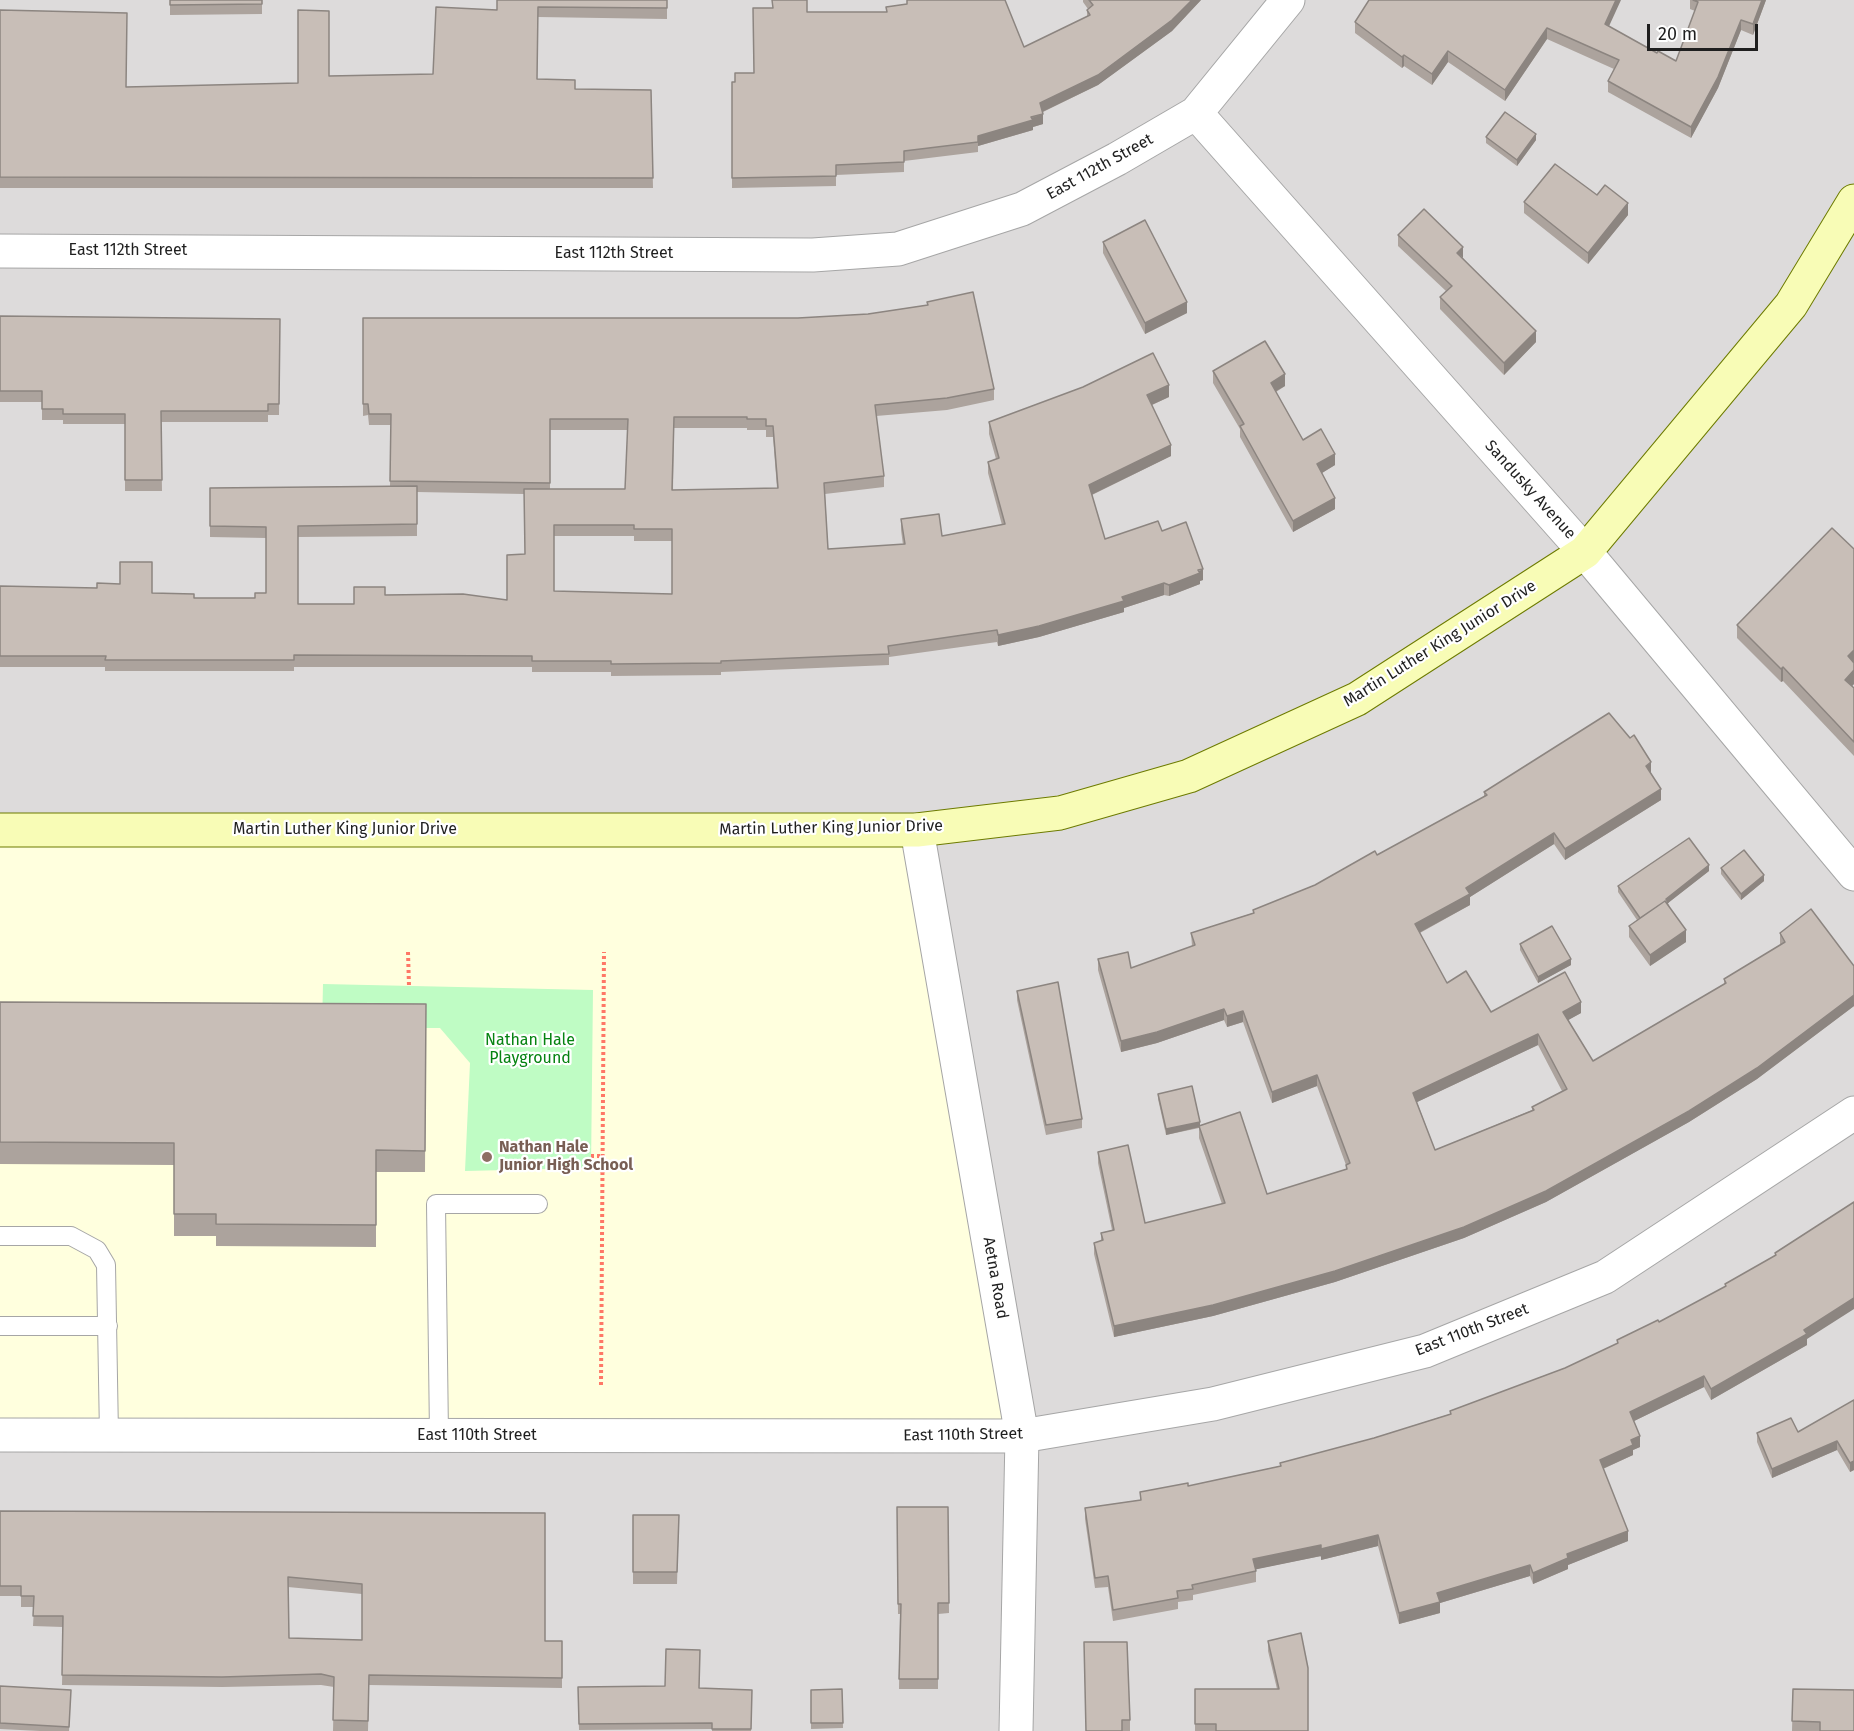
<!DOCTYPE html>
<style>
body{margin:0}
#map{position:relative;width:1854px;height:1731px;overflow:hidden;background:#f0ece4;font-family:"Fira Sans",sans-serif}
canvas{display:block}
.scale{position:absolute;left:1647px;top:24px;width:111px;height:27px;box-sizing:border-box;border:3px solid #1f1f1f;border-top:0;padding-left:8px;font-size:18px;line-height:21px;white-space:nowrap;color:#1f1f1f;-webkit-text-stroke:4px #fff;paint-order:stroke}
</style>
<div id="map">
<canvas width="1854" height="1731"></canvas>
<div class="scale">20 m</div>
</div>
<script>
const ctx = document.querySelector('canvas').getContext('2d');
ctx.lineJoin = 'round';
function fillPath(path, color) { ctx.fillStyle = color; ctx.fill(path, 'evenodd'); }
function strokePath(path, color, width, dash) { ctx.strokeStyle = color; ctx.lineWidth = width; ctx.lineCap = dash ? 'butt' : 'round'; ctx.setLineDash(dash || []); ctx.stroke(path); }
function write(font, color, halo, rows, align = 'center') {
  ctx.font = font + ' "Fira Sans",sans-serif'; ctx.lineWidth = 4.5; ctx.setLineDash([]); ctx.textBaseline = 'middle'; ctx.strokeStyle = halo; ctx.fillStyle = color; for (const [text, x, y, turn = 0] of rows) {
    ctx.save(); ctx.translate(x, y); ctx.rotate((+turn || 0) * Math.PI / 180); ctx.textAlign = isNaN(turn) ? turn : align; if (halo) ctx.strokeText(text, 0, 0); ctx.fillText(text, 0, 0); ctx.restore();
  }
}
const residential = new Path2D(`
 M0 0H1854V1731H0Z`);
const education = new Path2D(`
 M0 830H917L1022 1436 0 1435Z`);
const park = new Path2D(`
 M323 984 593 990 591 1168 465 1171 470 1063 440 1028H322Z`);
const path = new Path2D(`
 M408 952 409 986
 M591 1156H603
 M601 1385 604 952`);
const lane = new Path2D(`
 M0 1236H71L97 1250 106 1265 109 1435
 M0 1326H108
 M439 1435 436 1204H538`);
const street = new Path2D(`
 M1196 113 1585 552 1854 874
 M0 251 813 255 898 249 1022 209 1117 159 1196 113 1288 0
 M917 830 1022 1436 1016 1731
 M0 1435 1022 1436 1213 1404 1425 1351 1605 1277 1854 1113`);
const secondary = new Path2D(`
 M0 830H917L1060 813 1189 776 1357 699 1585 552 1791 305 1854 201`);
const wall = new Path2D(`
 M170 0H262V14L170 15Z
 M497 0H667V19L538 17 537 79 575 89 651 90 653 188H0V10L126 87 298 83 329 76 433 74 497 10Z
 M1083 0H1201L1172 31 1098 85 1043 112V124L1033 127V130L978 146V152L904 161V172L836 175V186L732 188V82H735L754 73 807 12H886V7L907 4 1024 47 1087 17V10L1088 9 1083 2Z
 M1690 0H1766L1753 35 1741 30 1718 88 1691 138 1608 92V81L1614 69 1547 39 1505 101 1448 62 1432 85 1404 66 1402 68 1355 33V22L1609 27 1657 53 1676 61 1695 11 1690 9Z
 M1486 137 1536 140 1517 166 1486 143Z
 M1597 195 1628 215 1588 264 1524 213V202Z
 M1398 235 1463 258 1536 342 1504 375 1440 309V297L1446 291 1398 246Z
 M1103 242 1187 313 1145 334 1103 253Z
 M927 302 994 389V400L947 410 876 416 884 476V487L825 494 828 549 903 545 901 530V519L942 536 1002 525 988 473V462L996 459 989 434V422L1169 397 1152 405 1171 456 1092 495 1105 539 1162 531 1203 580 1200 581V584L1169 596 1164 595 1124 608V612L1039 637 998 646 997 642 889 657V665L721 672V675L611 676V672H532V667H294V671H105V667H0V586L152 593 194 598H255L266 593V538L210 537V488L390 486 391 425H369L368 415 363 416V318H798L868 314 927 305ZM674 428H747V430H766V437H773L777 488 673 490ZM550 430H628L625 489H550ZM417 492 524 494 525 554 507 600 385 595 354 604H298V537L417 536ZM554 536H634V541H672V594L554 591Z
 M0 316 280 319 279 415H268V422H161L162 491H125V424H63V420H42V402H0Z
 M1213 371 1285 386 1276 392 1303 440 1335 465 1322 473 1335 509 1293 532 1240 437V429L1213 383Z
 M1737 625 1854 670V684L1852 686 1854 688V756L1783 681 1781 682 1737 638Z
 M1651 773 1661 800 1565 860 1554 844 1470 897V905L1420 933 1447 983 1491 1012 1581 1013 1568 1020 1593 1061 1724 985V979L1780 945V933L1854 966V1006L1757 1079 1689 1122 1546 1202 1464 1238 1335 1282 1213 1316 1114 1337 1094 1254V1243L1101 1241V1233L1112 1230 1098 1163V1152L1145 1223 1222 1204 1199 1138V1128L1166 1135 1158 1099V1094L1200 1126 1267 1194 1346 1170V1165L1317 1086 1272 1103 1243 1022 1227 1027 1224 1020 1157 1043 1121 1052 1098 970V959L1131 968 1192 946 1191 933 1253 913V910L1315 885 1377 855 1484 797V792ZM1538 1045 1562 1091 1532 1107V1110L1435 1150 1417 1102Z
 M1721 868 1764 881 1741 900 1721 874Z
 M1709 871 1668 903 1686 942 1650 966 1629 937V926L1637 920 1618 892V886Z
 M1520 944 1571 965 1538 983 1520 950Z
 M1017 991 1082 1119V1128L1046 1135 1017 1000Z
 M0 1002 426 1004 425 1172H376V1247L216 1246V1236H174V1165L0 1164Z
 M1854 1202 1807 1339V1345L1711 1400 1704 1387 1634 1421 1640 1447 1633 1450V1455L1603 1469 1628 1541 1568 1565V1569L1533 1584 1530 1576 1440 1603V1613L1399 1624 1378 1546 1321 1560V1556L1256 1569V1582L1193 1595V1600L1178 1602V1609L1113 1621 1108 1587 1095 1588 1085 1519V1508L1140 1500V1492L1188 1486 1280 1466V1463L1374 1438 1450 1414V1411L1565 1368 1617 1344V1340L1659 1322 1725 1287V1284L1775 1256V1253Z
 M1854 1400V1470L1850 1472 1837 1450 1772 1478 1757 1442V1433L1798 1432Z
 M897 1507H948L949 1613 938 1614V1689H899L900 1614H898Z
 M0 1511 545 1513V1641H562V1688L369 1685 368 1731H333L334 1687 321 1685 222 1687 62 1685 63 1627 33 1626 34 1607H21V1596H0ZM288 1587 362 1594V1640L289 1638Z
 M633 1515H679L677 1584H633Z
 M1268 1641 1308 1731H1195V1689H1277L1268 1651Z
 M1084 1642 1130 1720V1731H1086Z
 M0 1686 71 1690 69 1731H40L0 1729Z
 M578 1687 752 1690 751 1731H712V1729L579 1730Z
 M842 1689 843 1728 811 1729V1690Z
 M1793 1689 1854 1731H1792Z`);
const shadedWall = new Path2D(`
 M1192 0H1201L1172 31 1098 85 1040 113V103Z
 M1616 0H1621L1605 35V24Z
 M1762 0H1766L1753 35V24Z
 M1741 20V30L1718 88 1691 138V127Z
 M1547 28V39L1505 101V90Z
 M1448 51V62L1432 85V74Z
 M1404 55V66L1402 68V57Z
 M1043 114V124L1033 127V130L978 146V136Z
 M1536 134V140L1517 166V160Z
 M1628 203V215L1588 264V253Z
 M1463 247V258L1457 253Z
 M1187 302V313L1145 334V323Z
 M1536 331V342L1504 375V363Z
 M1285 374V386L1271 394V383Z
 M1169 385V397L1147 407V395Z
 M1171 445V456L1089 496V485Z
 M1335 454V465L1317 476V464Z
 M1335 498V509L1293 532V521Z
 M1203 569V580L1200 581V584L1169 596V585Z
 M1164 583V595L1124 608V612L1039 637 998 646V635Z
 M1854 650V664L1848 656Z
 M1783 667V681L1781 682V669Z
 M1854 670V684L1845 693V680Z
 M1651 762V773L1646 766Z
 M1661 789V800L1565 860V849Z
 M1554 833V844L1470 897V905L1415 935V924L1466 888Z
 M1709 865V871L1668 903V908L1666 899Z
 M1764 875V881L1741 900V894Z
 M1686 930V942L1650 966V955Z
 M1571 959V965L1538 983V977Z
 M1854 995V1006L1757 1079 1689 1122 1546 1202 1464 1238 1335 1282 1213 1316 1114 1337V1326Z
 M1581 1002V1013L1563 1023V1012Z
 M1224 1009V1020L1157 1043 1121 1052V1041Z
 M1243 1011V1022L1227 1027V1016Z
 M1538 1034V1045L1413 1104V1093Z
 M1317 1075V1086L1272 1103V1092Z
 M1200 1122V1127L1166 1135V1129Z
 M1854 1298V1309L1807 1339V1345L1711 1400V1389Z
 M1704 1376V1387L1630 1423V1412Z
 M1640 1436V1447L1633 1450V1455L1600 1470V1460L1631 1440Z
 M1837 1441V1450L1772 1478V1469Z
 M1854 1461V1470L1850 1472V1463Z
 M1628 1531V1541L1568 1565V1569L1533 1584V1573L1567 1554Z
 M1378 1535V1546L1321 1560V1549Z
 M1321 1545V1556L1253 1570V1559Z
 M1530 1565V1576L1440 1603V1613L1399 1624V1613L1437 1593Z`);
const building = new Path2D(`
 M170 0H262V4L170 5Z
 M497 0H667V8L538 7 537 79 575 80V89L651 90 653 178 0 177V10L127 13 126 87 298 83V10L329 11V76L433 74 436 7 497 10Z
 M772 0H807V12H887L886 7 907 4V0H1005L1024 47 1090 15 1087 10 1093 5 1089 0H1192L1172 20 1098 75 1040 103 1043 114 1031 117 1033 120 978 136V142L904 151V162L836 165V176L732 178V82H735V73H754L753 8H773Z
 M1369 0H1616L1605 24 1657 53 1658 51 1676 61 1698 2 1693 0H1762L1753 24 1741 20 1718 77 1691 127 1608 81 1619 60 1547 28 1505 90 1448 51 1432 74 1404 55 1402 57 1355 22Z
 M1505 112 1536 134 1517 160 1486 137Z
 M1555 164 1597 195 1605 185 1628 203 1588 253 1524 202Z
 M1424 209 1463 247 1457 253 1536 331 1504 363 1440 297 1452 286 1398 235Z
 M1145 220 1187 302 1145 323 1103 242Z
 M973 292 994 389 947 398 875 405 884 476 824 483 828 549 905 544 901 519 939 514 942 536 1005 524 988 462 999 458 989 422 1083 387 1153 353 1169 385 1147 395 1171 445 1089 485 1105 539 1158 521 1162 531 1186 522 1203 569 1198 570 1200 573 1169 585 1164 583 1122 597 1124 601 1039 626 998 635 997 630 888 646 889 654 721 661V663L611 664V661H532V656L294 655V660H105L106 656H0V586L97 588V583L120 584V562H152V593L194 594V598H255V593H266V527L210 526V488L417 486V524L298 526V604H354V587H385V595L463 594 507 600V555L525 554 524 489H625L628 419H550V483L390 481 391 414H369L368 404H363V318H798L868 314 928 305 927 302ZM674 417H747V419H766V426H773L778 488 672 490ZM554 525H634V529H672V594L554 591Z
 M0 316 280 319 279 404H268V411H161L162 480H125V414H63V409H42V391H0Z
 M1265 341 1285 374 1271 383 1303 440 1321 429 1335 454 1317 464 1335 498 1293 521 1240 426 1244 424 1213 371Z
 M1832 528 1854 549V650L1848 656 1854 663V670L1845 680 1854 688V742L1783 667 1781 669 1737 625Z
 M1609 713 1630 738 1634 735 1651 762 1646 766 1661 789 1565 849 1554 833 1466 888 1470 894 1415 924 1447 983 1466 971 1491 1012 1565 972 1581 1002 1563 1012 1593 1061 1726 983 1724 979 1785 942 1780 933 1811 909 1854 966V995L1757 1068 1689 1111 1546 1191 1464 1227 1335 1271 1213 1305 1114 1326 1094 1243 1103 1240 1101 1233 1114 1230 1098 1152 1128 1145 1145 1223 1225 1203 1199 1126 1240 1112 1267 1194 1347 1169 1346 1165 1350 1163 1317 1075 1272 1092 1243 1011 1227 1016 1224 1009 1157 1032 1121 1041 1098 959 1128 952 1131 968 1195 945 1191 933 1254 913 1253 910 1315 885 1375 851 1377 855 1487 795 1484 792ZM1538 1034 1567 1089 1532 1107 1534 1110 1435 1150 1413 1093Z
 M1689 838 1709 865 1666 899 1668 902 1667 903 1665 901 1640 918 1618 886Z
 M1744 850 1764 875 1741 894 1721 868Z
 M1665 901 1686 930 1650 955 1629 926Z
 M1552 926 1571 959 1538 977 1520 944Z
 M1058 982 1082 1119 1046 1125 1017 991Z
 M0 1002 426 1004 425 1151 376 1150V1225L216 1224V1214H174V1143L0 1142Z
 M1192 1086 1200 1122 1166 1129 1158 1094Z
 M1854 1202V1298L1804 1330 1807 1334 1711 1389 1704 1376 1630 1412 1640 1436 1631 1440 1633 1445 1600 1460 1628 1531 1567 1554 1568 1558 1533 1573 1530 1565 1437 1593 1440 1602 1399 1613 1378 1535 1321 1549V1545L1253 1559 1256 1571 1192 1585 1193 1589 1177 1591 1178 1598 1113 1610 1108 1576 1095 1578 1085 1508 1141 1500 1140 1492 1188 1483V1486L1281 1466 1280 1463 1374 1438 1451 1414 1450 1411 1565 1368 1618 1343 1617 1340 1658 1320 1659 1322 1726 1286 1725 1284 1776 1255 1775 1253Z
 M1854 1400V1461L1850 1463 1837 1441 1772 1469 1757 1433 1791 1418 1798 1432Z
 M897 1507H948L949 1603H938V1679H899L901 1604H898Z
 M0 1511 545 1513V1641H562V1678L369 1675 368 1721 333 1720 334 1677 321 1674 222 1677 62 1675 63 1616H33L34 1596H21V1586H0ZM288 1577 362 1584V1640L289 1638Z
 M633 1515H679L677 1572H633Z
 M1301 1633 1308 1668V1731H1216V1724H1195V1689H1279L1268 1641Z
 M1084 1642H1127L1130 1720H1122V1731H1086Z
 M666 1649 700 1650 699 1688 752 1690 751 1729H712V1723L579 1724 578 1687 665 1686Z
 M0 1686 71 1690 69 1727 0 1723Z
 M842 1689 843 1723H811V1690Z
 M1793 1689 1854 1690V1731H1820V1722L1792 1721Z`);
const markers = [
 [487,1157,6,"#8d6e63"]
];
const streetNames = [
 ["East 112th Street",1100,167,-29],
 ["East 112th Street",128,251],
 ["East 112th Street",614,254],
 ["Sandusky Avenue",1530,490,48],
 ["Martin Luther King Junior Drive",1440,644,-32],
 ["Martin Luther King Junior Drive",831,828,-1],
 ["Martin Luther King Junior Drive",345,830],
 ["Aetna Road",995,1278,80],
 ["East 110th Street",1472,1330,-21],
 ["East 110th Street",963,1435,-1],
 ["East 110th Street",477,1436]
];
const parkNames = [
 ["Nathan Hale",530,1041],
 ["Playground",530,1059]
];
const educationNames = [
 ["Nathan Hale",499,1148],
 ["Junior High School",499,1166]
];
fillPath(residential, '#dddbdb');
fillPath(education, '#ffffde');
fillPath(park, '#bffcc4');
strokePath(lane, '#a6a6a6', 20);
strokePath(street, '#a6a6a6', 35);
strokePath(secondary, '#6d7b00', 35);
strokePath(path, '#f76', 4, [3, 3]);
strokePath(lane, '#fff', 18);
strokePath(street, '#fff', 33);
strokePath(secondary, '#f8fcb6', 33);
fillPath(wall, '#aca39d');
fillPath(shadedWall, '#8c8580');
fillPath(building, '#c8beb7');
strokePath(building, '#8c8580', 1.5);
for (const [x, y, r, color] of markers) { const dot = new Path2D(); dot.arc(x, y, r, 0, 2 * Math.PI); ctx.fillStyle = color; ctx.fill(dot); strokePath(dot, '#fff', 2); }
write('16px', '#1f1f1f', '#fff', streetNames);
write('16px', '#068311', '#fff', parkNames);
write('bold 16px', '#785e54', '#fff', educationNames, 'left');
</script>
